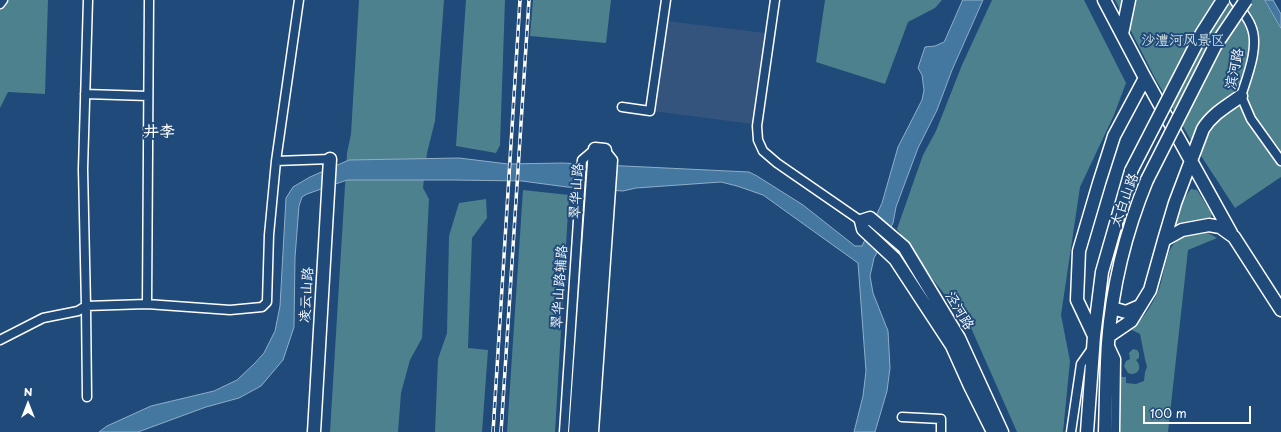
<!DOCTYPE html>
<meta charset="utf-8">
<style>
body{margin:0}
#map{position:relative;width:1281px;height:432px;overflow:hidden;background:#1f4a7a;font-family:"Playpen Sans",sans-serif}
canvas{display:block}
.north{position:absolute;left:8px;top:384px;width:40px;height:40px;-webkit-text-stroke:3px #1f4a7a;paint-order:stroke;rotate:0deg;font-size:11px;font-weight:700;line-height:16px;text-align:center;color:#fff}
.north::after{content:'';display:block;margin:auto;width:14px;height:18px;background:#fff;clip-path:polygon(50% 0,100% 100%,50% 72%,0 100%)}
.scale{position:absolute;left:1143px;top:406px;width:108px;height:18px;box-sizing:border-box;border:2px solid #fff;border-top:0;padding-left:5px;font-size:12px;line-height:14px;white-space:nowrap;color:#fff;-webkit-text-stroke:3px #1f4a7a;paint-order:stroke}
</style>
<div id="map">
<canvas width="1281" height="432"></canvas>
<div class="north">N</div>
<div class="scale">100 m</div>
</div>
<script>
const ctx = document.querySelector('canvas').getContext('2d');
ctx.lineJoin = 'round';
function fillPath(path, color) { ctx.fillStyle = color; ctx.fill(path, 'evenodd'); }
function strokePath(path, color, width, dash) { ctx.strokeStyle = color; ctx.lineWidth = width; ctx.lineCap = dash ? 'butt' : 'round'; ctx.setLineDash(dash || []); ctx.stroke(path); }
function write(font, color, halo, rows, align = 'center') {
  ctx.font = font + ' "Playpen Sans","LXGW WenKai TC",sans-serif'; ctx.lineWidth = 4; ctx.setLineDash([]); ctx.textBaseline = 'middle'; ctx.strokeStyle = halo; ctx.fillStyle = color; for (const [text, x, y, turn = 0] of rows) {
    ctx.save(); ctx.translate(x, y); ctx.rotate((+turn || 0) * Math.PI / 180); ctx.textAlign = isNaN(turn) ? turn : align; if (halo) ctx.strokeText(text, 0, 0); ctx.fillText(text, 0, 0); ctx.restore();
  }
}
const built = new Path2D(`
 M666 21 765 33 752 124 653 111Z`);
const green = new Path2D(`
 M0 0H48L45 94 8 92 0 108Z
 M359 0H444L435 121 427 153 423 188 429 199 422 338 410 360 401 393 398 432H330L347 153 351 134Z
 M466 0H505L500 145 496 153 456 146Z
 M533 0H611L606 43 530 36Z
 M825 0H942L935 8 908 22 885 84 816 62Z
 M992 0H1084L1126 83 1114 115 1080 187 1061 315 1070 361 1063 432H1017L972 330 921 264 897 229 923 155 936 131 962 65Z
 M1115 0H1264L1281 29V177L1235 208 1192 142 1155 78Z
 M1191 189 1197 190 1212 214 1211 217 1177 225 1175 220C1179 209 1183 199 1191 189Z
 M523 190 569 195 555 432H507Z
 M486 199 487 218 472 238 468 348 488 350 482 432H435L438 359 447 333 449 236 459 203Z
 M1198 232 1208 233 1217 238 1188 250 1168 432H1117V377H1126V383L1136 384 1144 381 1145 372 1147 367 1145 359 1140 334 1132 330C1143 318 1153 304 1159 289 1166 271 1164 245 1183 237 1188 235 1193 234 1198 232Z
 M1133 349 1137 350 1139 353V358L1136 360C1143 367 1138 377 1128 373L1124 366 1126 361 1130 359 1129 353Z`);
const water = new Path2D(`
 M963 0H983L952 70 937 110 918 148 896 207 893 223 874 258 870 276 873 293 888 331 890 368 887 391 875 432H854L863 396 866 371 858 263 763 195 737 186 721 182 636 188 623 191 567 187 522 181 453 180H347L307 194 302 197 299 206 295 257 294 327 283 360 261 386 239 398 206 407 138 432H99L107 426 151 406 214 391 237 380 255 363 264 353 275 331 280 306 286 198 293 187 310 177 349 160 459 158 508 164 562 163 749 172 757 176 803 205 855 246H862L882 203 898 147 922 100 924 90 922 75 918 68 925 47 935 46 944 42Z
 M1265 0H1273L1281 14V28Z`);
const street = new Path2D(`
 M775 0 757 126 758 140 763 151 777 163 861 221
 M1234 0C1239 8 1248 17 1251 26 1260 46 1247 77 1241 96L1251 119 1281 161
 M0 4 3 0
 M85 94 148 96
 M622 107 650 111 666 0
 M276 161 330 159
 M147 304 149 0
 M0 340 43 318 78 311 86 306 147 304 230 310 262 307 267 302 269 235 276 161 299 0
 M1109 344 1116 359 1115 432
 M87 397 86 306 83 169 88 0
 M902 417 941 419V432
 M564 432 582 160 595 149
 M594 432 613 160 605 150
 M1071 432 1081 364 1093 347`);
const secondary = new Path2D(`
 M1104 0 1145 78 1231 233
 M1122 34 1129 0
 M1164 240 1175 203 1203 129C1212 114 1227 106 1241 96
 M1112 308 1126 312 1140 306
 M1094 336 1077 300 1079 251 1099 183 1114 136 1145 78
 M1109 336 1131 321 1150 290 1164 240 1182 230 1209 225 1220 227 1234 237 1281 310
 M314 432 330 159
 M575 432 595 149 605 150 586 432
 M993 432 970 386 952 346 895 259 863 229 861 221 870 218 904 247 959 338 1002 432
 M1087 432 1094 336 1102 272 1131 171
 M1105 432C1106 402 1106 373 1108 343 1112 288 1126 231 1147 180`);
const rail = new Path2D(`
 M493 432 520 0
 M501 432 529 0`);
const secondaryBridge = new Path2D(`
 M1131 171 1202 33 1223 0
 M1147 180 1215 46 1246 0`);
const parkNames = [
 ["沙澧河风景区",1183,41]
];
const streetNames = [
 ["滨河路",1235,69,-78],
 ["翠华山路",577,191,-86],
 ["太白山路",1125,200,-70],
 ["翠华山路辅路",560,287,-86],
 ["凌云山路",307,295,-86],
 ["泾河路",959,311,59]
];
const quarterNames = [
 ["井李",159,133]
];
fillPath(built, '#34547e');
fillPath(green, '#4e818e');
fillPath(water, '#4478a1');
strokePath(water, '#8faec7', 1);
strokePath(street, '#fff', 11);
strokePath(secondary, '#fff', 15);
strokePath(street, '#1f4a7a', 8);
strokePath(secondary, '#1f4a7a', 12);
strokePath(rail, '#fff', 3.5);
strokePath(rail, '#1f4a7a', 2, [6]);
strokePath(secondaryBridge, '#fff', 15, []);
strokePath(secondaryBridge, '#1f4a7a', 12);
write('14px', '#d3e0e3', '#1f4a7a', parkNames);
write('14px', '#fff', '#1f4a7a', streetNames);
write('bold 16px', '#fff', '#1f4a7a', quarterNames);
</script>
